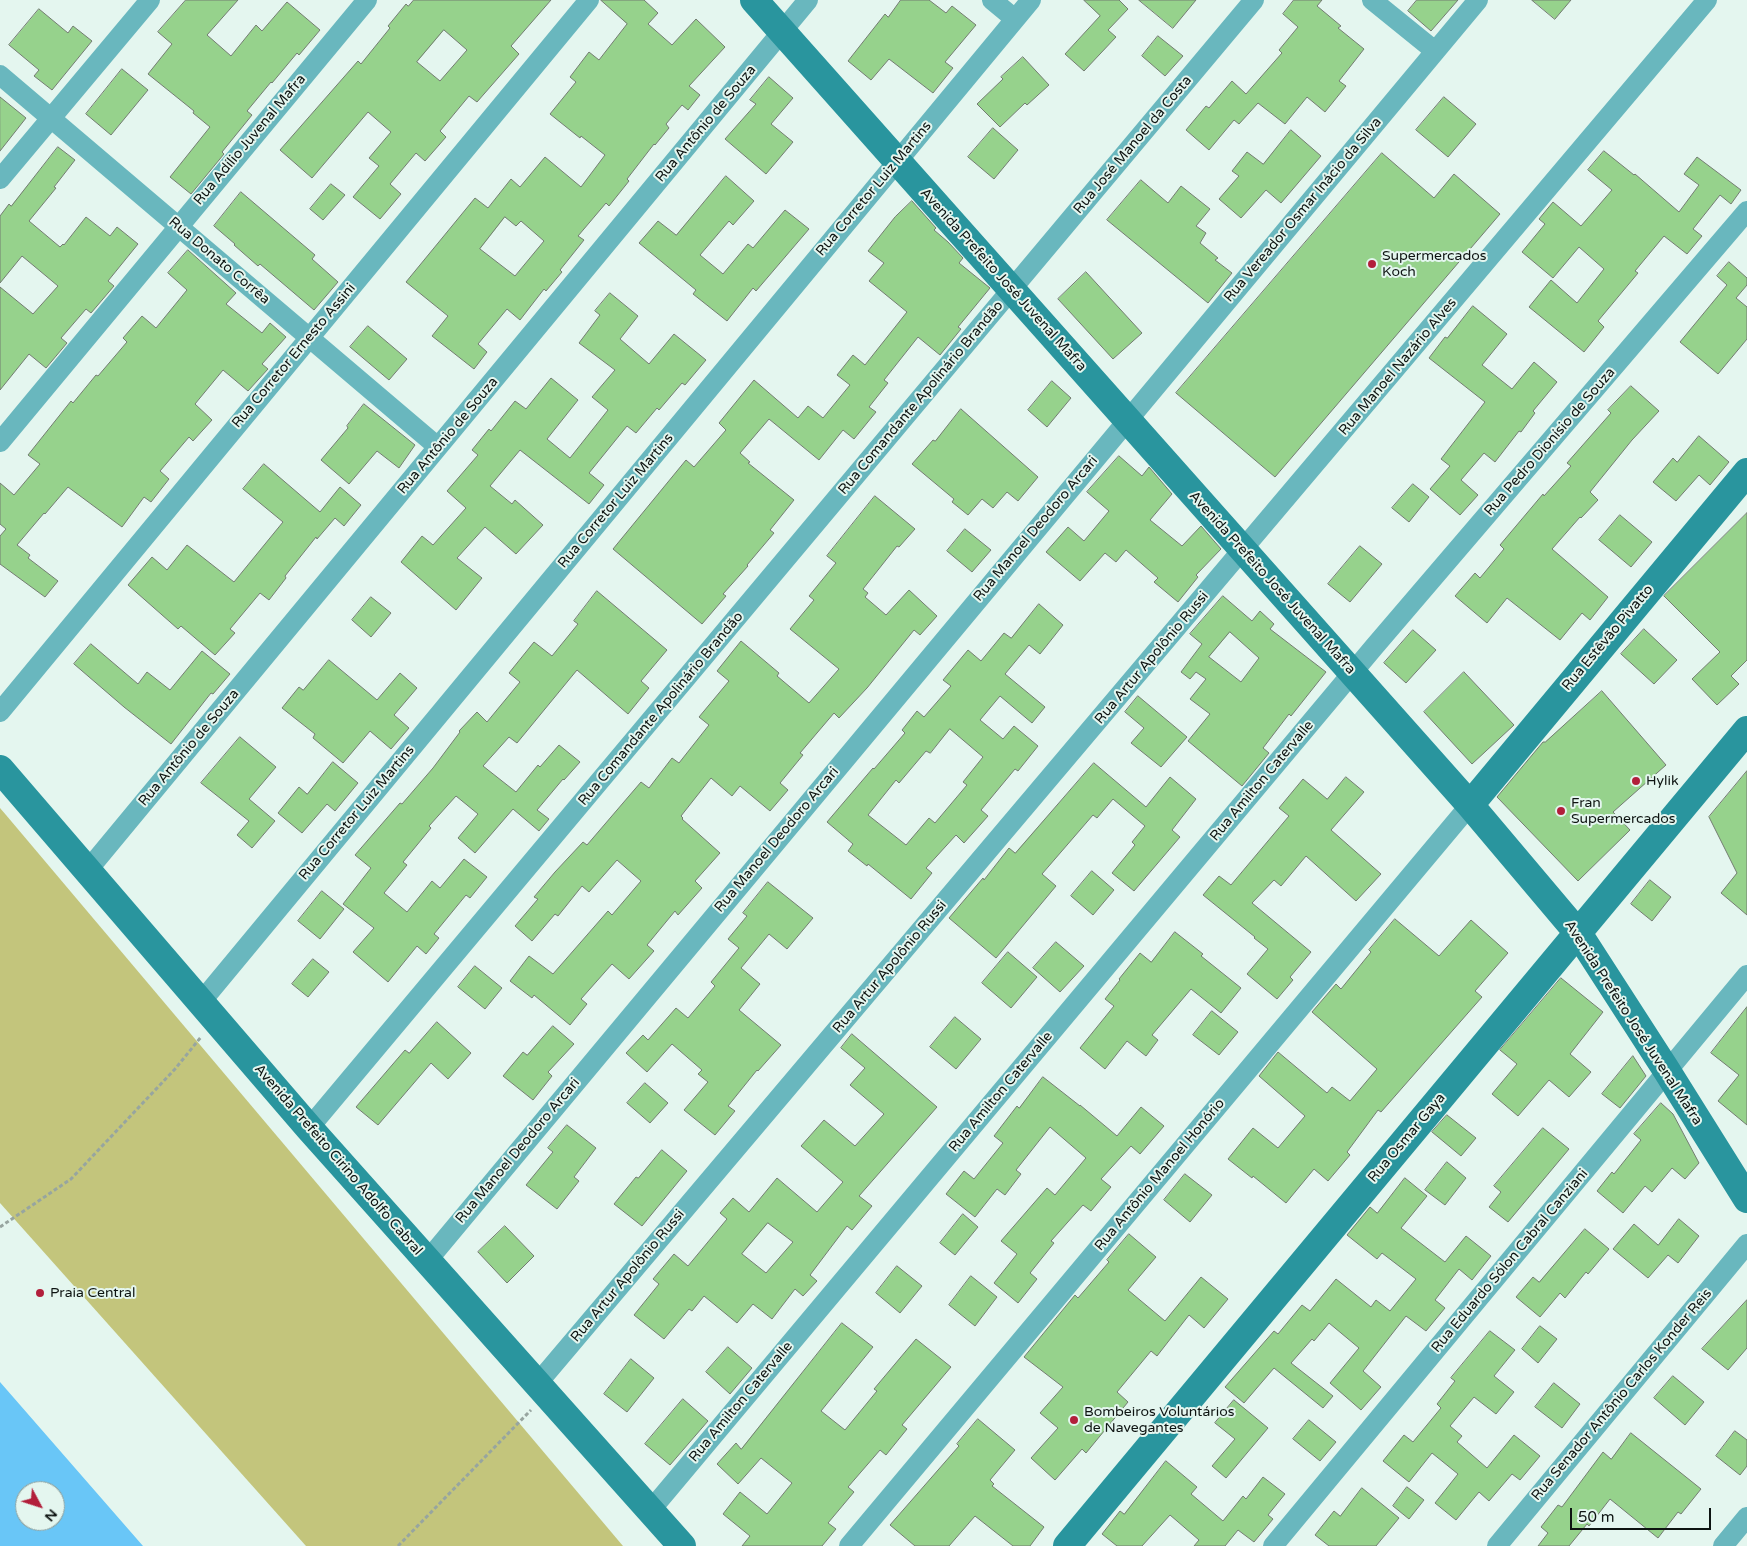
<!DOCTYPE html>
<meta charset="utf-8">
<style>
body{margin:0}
#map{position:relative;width:1747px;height:1546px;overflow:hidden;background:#e4f6ef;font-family:"Varela Round",sans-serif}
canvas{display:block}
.north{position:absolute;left:15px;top:1481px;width:50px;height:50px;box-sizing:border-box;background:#e4f6ef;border:1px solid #8e9c97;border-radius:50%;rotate:130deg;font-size:14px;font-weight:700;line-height:20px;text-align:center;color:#0e1412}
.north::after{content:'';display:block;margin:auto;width:18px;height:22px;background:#b21f3b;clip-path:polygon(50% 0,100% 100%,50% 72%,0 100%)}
.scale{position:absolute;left:1570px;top:1508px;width:141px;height:22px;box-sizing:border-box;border:2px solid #0e1412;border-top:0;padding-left:6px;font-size:15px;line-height:18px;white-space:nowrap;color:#0e1412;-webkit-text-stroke:4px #e4f6ef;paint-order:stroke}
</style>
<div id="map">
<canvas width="1747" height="1546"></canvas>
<div class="north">N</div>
<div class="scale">50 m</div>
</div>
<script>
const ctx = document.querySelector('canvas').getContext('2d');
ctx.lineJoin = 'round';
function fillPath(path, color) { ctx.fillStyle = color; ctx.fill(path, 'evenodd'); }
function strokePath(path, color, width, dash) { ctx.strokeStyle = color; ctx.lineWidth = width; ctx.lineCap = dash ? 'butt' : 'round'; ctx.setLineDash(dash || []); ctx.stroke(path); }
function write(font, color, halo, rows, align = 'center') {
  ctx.font = font + ' "Varela Round",sans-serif'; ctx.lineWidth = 4; ctx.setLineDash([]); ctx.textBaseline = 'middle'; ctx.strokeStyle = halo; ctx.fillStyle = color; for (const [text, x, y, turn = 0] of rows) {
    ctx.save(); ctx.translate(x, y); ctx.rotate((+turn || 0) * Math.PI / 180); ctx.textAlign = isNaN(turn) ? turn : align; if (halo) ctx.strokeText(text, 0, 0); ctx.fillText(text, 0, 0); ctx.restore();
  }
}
const green = new Path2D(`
 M0 808 6 815 623 1546H306L0 1203Z`);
const water = new Path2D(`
 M0 1382 143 1546H0ZM25 1491H55V1521H25Z`);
const building = new Path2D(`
 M186 0H238L207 35 231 56 256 25 262 31 287 2 320 30 299 55 297 53 272 83 271 82 247 111 252 115 222 152 224 154 191 194 170 177 210 127 193 113 194 111 148 74 172 44 158 32Z
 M414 0H551L511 46 519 54 477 102 469 96 440 131 446 137 425 161 416 153 390 184 401 194 380 219 353 197 379 166 369 158 391 132 368 112 312 178 280 150 358 61 361 64 390 28 388 26 406 4 408 6ZM444 30 467 50 440 81 417 62Z
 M601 0H644L658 13 648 24 672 45 696 19 725 47 689 86 700 95 688 110 682 105 666 124 669 128 655 145 654 144 627 179 629 181 609 206 606 203 578 236 584 240 560 270 562 272 546 291 544 289 520 320 507 309 478 344 487 352 474 369 432 336 448 316 406 282 475 198 488 208 511 179 520 187 545 157 581 187 605 155 581 136 580 138 550 114 576 82 570 77 589 52 599 60 627 24ZM505 217 516 226 521 221 544 241 515 276 480 249Z
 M901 0H929L946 13 952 6 976 25 945 62 953 68 933 93 889 59 871 80 848 61 885 14 888 17Z
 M1084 0H1119L1128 9 1108 30 1116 37 1084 71 1065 54 1100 16Z
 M1139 0H1196L1173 28Z
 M1294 0H1322L1317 6 1341 26 1338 28 1364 49 1339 81 1346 86 1325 112 1307 97 1285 124 1258 103 1239 124 1234 120 1209 150 1186 130 1206 106 1209 108 1232 81 1246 94 1282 53 1279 50 1298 27 1283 14Z
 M1417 0H1458L1431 31 1408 11Z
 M1532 0H1571L1555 19Z
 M39 9 68 33 73 26 92 41 52 90 34 76 39 70 9 45Z
 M1158 36 1183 56 1165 76 1142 56Z
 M1023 57 1049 85 1027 105 1025 103 1000 127 977 104 1003 79 1001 77Z
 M122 69 148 90 111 135 86 114Z
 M769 77 793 98 771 124 793 142 766 174 725 139 756 104 750 100Z
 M0 97 26 118 0 151Z
 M1444 97 1476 124 1448 157 1416 130Z
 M993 128 1018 150 994 179 968 157Z
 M1291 130 1321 156 1281 203 1266 190 1241 218 1219 199 1239 176 1232 171 1247 152 1263 164Z
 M58 147 75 160 54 187 56 188 29 221 60 247 63 244 64 245 86 217 110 236 117 227 138 244 108 281 114 286 91 313 86 309 61 338 67 343 46 368 29 354 0 390V287L33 314 58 286 22 256 0 283V216L9 204 11 206Z
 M1604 151 1634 175 1635 174 1679 212 1699 185 1684 174 1697 157 1741 190 1731 204 1720 195 1693 229 1702 236 1687 254 1664 236 1635 271 1638 273 1598 321 1604 327 1584 352 1529 307 1551 280 1577 303 1604 269 1579 247 1553 278 1522 252 1545 224 1539 219 1553 202 1581 226 1612 190 1588 170Z
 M1382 153 1434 198 1454 174 1500 214 1275 477 1176 393Z
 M726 176 754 201 733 225 729 221 700 255 723 274 748 244 753 248 785 210 809 229 756 291 753 288 727 321 693 294 696 290 639 243 658 221 676 235Z
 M1141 180 1168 203 1181 186 1210 209 1196 226 1206 233 1200 243 1218 258 1215 260 1232 273 1208 303 1107 220Z
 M331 184 345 195 323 220 310 209Z
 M241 192 315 255 312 259 338 282 314 310 260 264 258 266 234 245 235 244 214 226Z
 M912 201 936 228 934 230 948 242 963 258 959 263 990 288 958 327 961 329 940 355 918 337 884 380 888 383 869 407 876 412 854 439 843 430 819 460 769 419 740 453 750 462 748 463 794 500 770 530 774 533 747 565 748 566 723 594 726 596 702 624 613 549 686 460 694 467 726 430 719 423 754 380 798 418 808 406 823 418 850 385 837 375 853 355 865 365 907 312 869 281 884 263 868 251 895 217Z
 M188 250 236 293 226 304 262 333 270 323 286 337 262 364 268 369 248 391 223 370 195 404 212 420 193 441 189 437 160 471 169 479 151 502 144 497 122 527 68 487 45 514 44 513 17 545 30 555 28 558 58 581 45 597 0 564V536L6 529 0 524V483L14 495 40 464 28 455 71 401 73 403 96 375 98 376 127 342 123 338 142 316 156 328 187 290 168 273Z
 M1729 262 1747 278V285L1736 298 1747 307V339L1718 374 1680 342 1727 285 1717 276Z
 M1086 272 1142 333 1113 359 1058 299Z
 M610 293 638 316 620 339 649 364 674 334 706 360 685 385 682 383 659 410 657 408 636 433 627 426 589 473 604 485 589 504 520 450 490 486 512 504 515 500 543 525 516 554 485 527 457 558 482 578 456 610 401 562 422 536 433 545 466 508 447 491 478 455 472 450 489 429 491 431 515 401 526 409 551 378 578 400 547 439 570 458 608 410 592 397 615 370 579 343 600 315 595 311Z
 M1473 306 1507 334 1482 365 1512 389 1534 362 1557 382 1533 411 1535 413 1521 432 1519 431 1495 462 1484 453 1461 480 1478 495 1460 515 1430 489 1450 466 1441 459 1485 402 1429 358 1445 337 1447 338Z
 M368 326 407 359 389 380 350 347Z
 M1052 381 1071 398 1047 427 1028 410Z
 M1631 386 1659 411 1632 440 1590 492 1598 500 1581 518 1580 517 1552 549 1608 597 1590 620 1582 613 1560 640 1507 598 1487 623 1455 596 1475 573 1480 578 1504 549 1500 545 1543 494 1544 496 1571 466 1567 463 1611 413 1608 410Z
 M364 404 415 445 399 468 377 451 349 484 321 460 348 428 347 426Z
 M961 409 1038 477 1018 501 1007 492 993 508 982 499 968 515 952 502 954 499 912 464 933 440 935 441Z
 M1699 436 1729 462 1710 485 1699 475 1676 501 1653 482 1673 458 1677 462Z
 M1119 456 1142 476 1149 467 1172 494 1150 520 1182 546 1201 526 1221 549 1196 575 1198 577 1178 602 1154 582 1158 578 1126 550 1116 562 1105 553 1080 581 1046 552 1068 527 1084 541 1109 511 1087 492Z
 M264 464 320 512 340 487 361 505 344 526 335 518 317 539 316 537 285 576 286 578 269 600 260 593 230 629 235 633 215 655 181 626 178 629 128 585 152 557 167 570 187 545 234 582 283 522 243 489Z
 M1413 484 1429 497 1409 522 1392 508Z
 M875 496 915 529 899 547 897 546 863 589 868 593 865 597 886 615 909 590 937 616 920 635 914 630 867 688 839 718 834 713 800 753 803 755 780 783 788 790 770 811 740 786 732 796 711 778 681 816 683 818 682 819 720 853 695 881 702 888 678 915 675 911 647 945 654 951 629 979 612 964 581 999 587 1004 570 1025 534 995 532 998 510 981 529 956 553 974 608 911 612 915 641 881 617 860 589 892 582 886 558 916 555 914 532 941 515 926 538 899 534 897 555 872 583 842 587 845 641 782 649 788 672 758 679 763 709 725 699 717 729 681 717 671 741 641 779 673 777 676 809 703 839 669 790 629 814 600 809 596 836 563 827 556Z
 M1747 513V660L1731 676 1739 684 1717 705 1692 679 1720 652 1664 596Z
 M1620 515 1652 542 1631 567 1599 540Z
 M965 529 991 550 972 572 947 551Z
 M1360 546 1382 564 1350 602 1328 584Z
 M597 591 667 650 641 681 649 688 628 714 577 670 517 743 509 737 483 766 516 792 538 765 540 767 559 745 580 762 564 780 563 779 537 810 549 819 539 831 513 809 475 853 458 838 478 814 456 796 429 826 431 828 403 862 407 865 384 893 407 912 432 881 440 888 464 859 487 877 470 898 466 895 434 934 439 938 426 954 417 946 388 982 353 952 374 928 343 904 371 868 355 855 400 803 402 804 433 768 460 732 459 731 477 712 487 722 520 682 509 673 534 642 552 656 578 624 574 621Z
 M1223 596 1252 621 1260 611 1274 624 1270 629 1326 672 1291 716 1289 714 1263 748 1269 753 1242 786 1188 741 1210 714 1190 699 1206 679 1196 672 1190 679 1181 672 1202 644 1190 634ZM1230 632 1259 658 1241 682 1209 657Z
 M371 597 391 613 371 637 352 620Z
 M1039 604 1063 625 1040 654 1029 645 1005 674 1045 707 1032 723 1000 696 980 720 1003 739 1014 726 1038 746 1018 771 1015 769 981 810 988 816 964 843 956 835 926 868 932 873 911 899 868 864 867 866 848 851 853 844 827 822 873 768 874 769 905 733 902 730 917 711 924 717 951 686 943 680 968 650 981 661 1004 633 1011 638ZM950 729 983 757 963 782 967 785 935 823 929 818 906 845 868 815 896 780 899 783 926 751 930 753Z
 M1644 629 1677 660 1654 684 1621 654Z
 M1413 630 1436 650 1406 683 1384 663Z
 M91 644 138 684 147 672 170 690 202 651 230 674 213 694 211 693 171 744 124 707 74 664Z
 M329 660 377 700 400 673 417 688 394 715 409 728 391 749 370 731 343 763 313 738 315 734 282 708 299 687 303 690Z
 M1464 672 1514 725 1472 764 1424 712Z
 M1602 691 1666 765 1613 812 1630 830 1578 881 1497 797 1543 742H1545Z
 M1138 696 1187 737 1161 767 1131 743 1144 728 1125 712Z
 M240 737 276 767 249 799 275 821 252 848 237 835 249 821 201 783Z
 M333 762 358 783 335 811 327 804 302 833 278 813 299 787 307 794Z
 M1094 763 1146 807 1170 777 1196 799 1172 830 1180 837 1134 891 1112 873 1135 845 1132 842 1145 826 1113 799 1097 818 1093 815 1042 874 1056 886 996 958 949 918 983 878 984 880 1009 848 1015 853Z
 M1747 771V915L1721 893 1737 873 1709 817Z
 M1346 777 1364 792 1331 830 1381 874 1356 901 1306 856 1281 886 1274 880 1252 903 1311 952 1290 977 1293 980 1277 999 1247 974 1268 949 1254 938 1255 937 1203 895 1219 876 1231 885 1289 816 1279 808 1303 779 1327 799Z
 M1092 871 1114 890 1093 915 1071 896Z
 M1650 880 1671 897 1652 921 1631 904Z
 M768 882 813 918 787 949 769 934 741 968 760 984 739 1010 781 1045 758 1071 757 1070 728 1106 735 1111 715 1135 684 1110 708 1082 698 1074 702 1070 672 1044 647 1072 626 1053 643 1035 648 1040 676 1008 688 1018 715 986 711 982 739 948 728 939 747 916 743 913Z
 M322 891 344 909 320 939 298 921Z
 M1395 919 1439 956 1471 920 1508 953 1475 991 1482 997 1381 1112 1378 1110 1347 1152 1350 1155 1328 1181 1314 1169 1286 1203 1253 1176 1252 1178 1228 1159 1253 1128 1278 1148 1305 1116 1259 1076 1278 1052 1327 1093 1332 1087 1350 1101 1377 1069 1312 1012 1336 984 1341 989 1371 952 1369 950Z
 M1175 932 1203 954 1201 956 1241 988 1221 1013 1191 989 1152 1035 1158 1040 1146 1056 1127 1041 1105 1069 1080 1048 1114 1006 1105 999 1120 980 1119 979 1140 953 1151 962Z
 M1056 942 1084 966 1060 992 1033 968Z
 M1008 952 1037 977 1011 1008 982 983Z
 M313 959 329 972 308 997 292 984Z
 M475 966 502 988 485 1009 458 987Z
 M1561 978 1603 1012 1570 1054 1591 1072 1569 1097 1549 1080 1518 1116 1492 1094 1517 1064 1500 1050Z
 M1747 1007V1125L1718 1101 1739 1075 1711 1053Z
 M1212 1011 1238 1032 1219 1055 1193 1035Z
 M955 1017 981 1039 956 1069 930 1047Z
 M437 1022 471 1053 448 1079 431 1063 378 1125 356 1107 405 1050 409 1053Z
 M553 1026 574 1044 548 1072 552 1076 533 1100 503 1076 523 1052 527 1055Z
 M852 1034 937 1107 859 1196 872 1206 852 1230 847 1226 810 1275 817 1281 803 1296 795 1289 772 1319 753 1304 737 1323 704 1296 692 1311 689 1309 664 1339 634 1315 659 1284 653 1279 674 1254 688 1266 727 1219 720 1213 733 1198 749 1212 777 1178 817 1212 843 1182 801 1146 824 1120 855 1146 884 1114 850 1085 865 1068 841 1048ZM768 1223 793 1242 766 1273 742 1254Z
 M1633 1056 1646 1076 1620 1108 1602 1094Z
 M1043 1077 1080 1106V1105L1117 1136 1141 1107 1164 1126 1140 1154 1131 1146 1101 1179 1111 1187 1091 1211 1083 1205 1051 1241 1054 1243 1030 1273 1037 1279 1018 1303 994 1283 1017 1254 1001 1241 1047 1188 1055 1195 1086 1158 1050 1127 1016 1170 1021 1174 1005 1195 997 1189 975 1217 946 1194 964 1171 974 1179 1003 1143 994 1136 1017 1106 1019 1108Z
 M645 1083 668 1103 650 1123 627 1103Z
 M1661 1103 1673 1114 1699 1163 1685 1179 1672 1168 1652 1192 1645 1186 1623 1213 1597 1191 1612 1172 1614 1174 1641 1140 1634 1134Z
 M1447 1115 1476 1138 1461 1156 1432 1132Z
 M567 1125 596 1148 574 1177 579 1181 557 1209 526 1185 553 1152 548 1148Z
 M1543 1128 1569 1149 1508 1222 1489 1207 1501 1192 1494 1186Z
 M662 1150 687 1171 642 1226 614 1204 636 1177 638 1178Z
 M1447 1162 1466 1178 1445 1205 1425 1190Z
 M1185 1174 1212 1195 1190 1222 1164 1200Z
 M1405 1178 1427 1196 1401 1228 1445 1262 1466 1236 1491 1256 1472 1280 1459 1269 1435 1300 1445 1308 1426 1331 1406 1316 1363 1371 1381 1387 1361 1410 1330 1383 1359 1348 1329 1323 1314 1341 1312 1339 1291 1363 1333 1396 1323 1408 1274 1368 1244 1403 1225 1387 1274 1331 1278 1334 1302 1305 1310 1311 1336 1279 1371 1307 1376 1300 1390 1311 1416 1279 1382 1253 1377 1259 1347 1235 1370 1207 1377 1213Z
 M963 1214 978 1227 955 1255 940 1243Z
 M1679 1219 1699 1236 1678 1263 1668 1255 1648 1278 1613 1249 1634 1224 1658 1245Z
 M505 1226 534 1256 507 1283 478 1252Z
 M1585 1229 1609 1249 1588 1274 1586 1272 1565 1298 1560 1293 1540 1317 1516 1297 1533 1277 1539 1282Z
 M1129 1234 1156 1257 1128 1290 1165 1321 1201 1277 1228 1299 1204 1328 1189 1315 1157 1356 1151 1351 1117 1392 1128 1402 1086 1453 1082 1449 1055 1480 1031 1458 1058 1428 1040 1413 1063 1387 1024 1357 1075 1295 1078 1298 1109 1262 1107 1260Z
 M897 1266 922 1286 900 1313 876 1293Z
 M971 1276 997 1297 975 1326 949 1305Z
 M1747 1300V1348L1728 1370 1702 1349Z
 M842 1323 873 1347 821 1411 845 1430 877 1391 874 1389 916 1339 951 1367 902 1425 907 1429 886 1455 880 1450 848 1487 854 1492 828 1523 836 1529 822 1546H742L750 1536 723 1514 740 1492 767 1514 792 1483 761 1458 738 1484 717 1464 736 1443 741 1449Z
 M1540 1326 1557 1339 1538 1363 1522 1349Z
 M1490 1331 1515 1350 1494 1376 1514 1392 1496 1414 1474 1397 1450 1426 1462 1436 1457 1442 1487 1468 1514 1435 1540 1456 1520 1480 1512 1474 1489 1501 1479 1492 1456 1520 1435 1503 1458 1474 1432 1453 1409 1482 1383 1461 1404 1435 1413 1442 1441 1408 1437 1404 1455 1381 1451 1378Z
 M728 1347 752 1368 730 1394 706 1372Z
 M631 1359 654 1378 627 1412 604 1394Z
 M1673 1376 1704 1402 1685 1425 1654 1398Z
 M1554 1383 1580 1404 1562 1428 1535 1407Z
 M683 1399 708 1421 670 1465 645 1444Z
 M1234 1400 1268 1428 1226 1478 1212 1466 1235 1439 1215 1423Z
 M978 1419 1015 1450 990 1480 994 1484 992 1486 1044 1527 1030 1546H1013L975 1516 949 1546H915L890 1525 959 1446 957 1444Z
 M1309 1420 1336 1442 1320 1461 1293 1439Z
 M1735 1431 1747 1440V1466L1740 1475 1716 1456Z
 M1631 1433 1701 1489 1681 1514 1678 1512 1658 1538 1610 1499 1589 1526 1587 1524 1569 1546H1538L1548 1533 1541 1527 1558 1505 1562 1507 1603 1452 1611 1459Z
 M1166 1461 1197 1487 1191 1494 1223 1521 1243 1496 1246 1499 1263 1477 1285 1494 1268 1515 1273 1519 1254 1542 1238 1530 1225 1546H1194L1199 1540 1170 1515 1142 1546H1117L1102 1534 1120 1511 1124 1514Z
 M1407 1487 1424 1500 1409 1519 1393 1506Z
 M1362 1488 1399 1518 1376 1546H1329L1315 1535 1334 1511 1340 1516Z`);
const path = new Path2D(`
 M0 1227 71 1179 175 1069 201 1037
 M398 1546 531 1410`);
const minor = new Path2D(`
 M992 0 1015 19
 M1372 0 1435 51
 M0 75 438 447
 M0 179 150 0
 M0 442 367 0
 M0 712 589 0
 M87 871 808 0
 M201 1002 1031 0
 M309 1128 1254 0
 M427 1261 1478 0
 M537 1384 1707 0
 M650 1511 1374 647 1747 211
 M849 1546 1470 805
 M1273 1546 1747 975
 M1497 1546 1747 1244
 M1723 1546 1747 1517`);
const secondary = new Path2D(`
 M754 0 1470 805 1578 933 1667 1071 1747 1199
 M0 769 309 1128 682 1546
 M1470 805 1747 472
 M1067 1546 1747 730`);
const markers = [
 [1372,264,5,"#b21f3b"],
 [1636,781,5,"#b21f3b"],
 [1561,811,5,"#b21f3b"],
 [40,1293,5,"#b21f3b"],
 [1074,1420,5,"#b21f3b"]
];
const streetNames = [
 ["Rua Antônio de Souza",706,124,-50],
 ["Rua Adílio Juvenal Mafra",250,140,-50],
 ["Rua José Manoel da Costa",1133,145,-50],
 ["Rua Corretor Luiz Martins",874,189,-50],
 ["Rua Vereador Osmar Inácio da Silva",1303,210,-50],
 ["Rua Donato Corrêa",219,261,40],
 ["Avenida Prefeito José Juvenal Mafra",1003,280,48],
 ["Rua Corretor Ernesto Assini",294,356,-50],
 ["Rua Manoel Nazário Alves",1398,367,-50],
 ["Rua Comandante Apolinário Brandão",921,398,-50],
 ["Rua Antônio de Souza",448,436,-50],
 ["Rua Pedro Dionísio de Souza",1550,442,-49],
 ["Rua Corretor Luiz Martins",616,501,-50],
 ["Rua Manoel Deodoro Arcari",1036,529,-50],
 ["Avenida Prefeito José Juvenal Mafra",1272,583,48],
 ["Rua Estêvão Pivatto",1608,638,-50],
 ["Rua Artur Apolônio Russi",1152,658,-50],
 ["Rua Comandante Apolinário Brandão",661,709,-50],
 ["Rua Antônio de Souza",189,748,-50],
 ["Rua Amilton Catervalle",1262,781,-50],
 ["Rua Corretor Luiz Martins",357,813,-50],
 ["Rua Manoel Deodoro Arcari",777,840,-50],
 ["Rua Artur Apolônio Russi",890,967,-50],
 ["Avenida Prefeito José Juvenal Mafra",1633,1023,57],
 ["Rua Amilton Catervalle",1001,1092,-50],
 ["Rua Osmar Gaya",1407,1138,-50],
 ["Rua Manoel Deodoro Arcari",518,1151,-50],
 ["Avenida Prefeito Cirino Adolfo Cabral",338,1160,49],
 ["Rua Antônio Manoel Honório",1160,1175,-50],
 ["Rua Eduardo Sólon Cabral Canziani",1510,1261,-50],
 ["Rua Artur Apolônio Russi",628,1276,-50],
 ["Rua Senador Antônio Carlos Konder Reis",1622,1395,-50],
 ["Rua Amilton Catervalle",741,1402,-50]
];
const poiNames = [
 ["Supermercados",1382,256],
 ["Koch",1382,272],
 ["Hylik",1646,781],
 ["Fran",1571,803],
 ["Supermercados",1571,819],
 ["Praia Central",50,1293],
 ["Bombeiros Voluntários",1084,1412],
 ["de Navegantes",1084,1428]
];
fillPath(green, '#c3c57c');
fillPath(water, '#69c6f7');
fillPath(building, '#96d28c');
strokePath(building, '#737c71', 1);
strokePath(path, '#97a5a0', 3, [4, 2.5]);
strokePath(minor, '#69b7be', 20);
strokePath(secondary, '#29959e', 28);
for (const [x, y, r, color] of markers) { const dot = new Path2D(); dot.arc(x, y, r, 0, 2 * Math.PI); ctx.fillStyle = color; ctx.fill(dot); strokePath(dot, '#e4f6ef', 2); }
write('14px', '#0e1412', '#e4f6ef', streetNames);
write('14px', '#0e1412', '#e4f6ef', poiNames, 'left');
</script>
